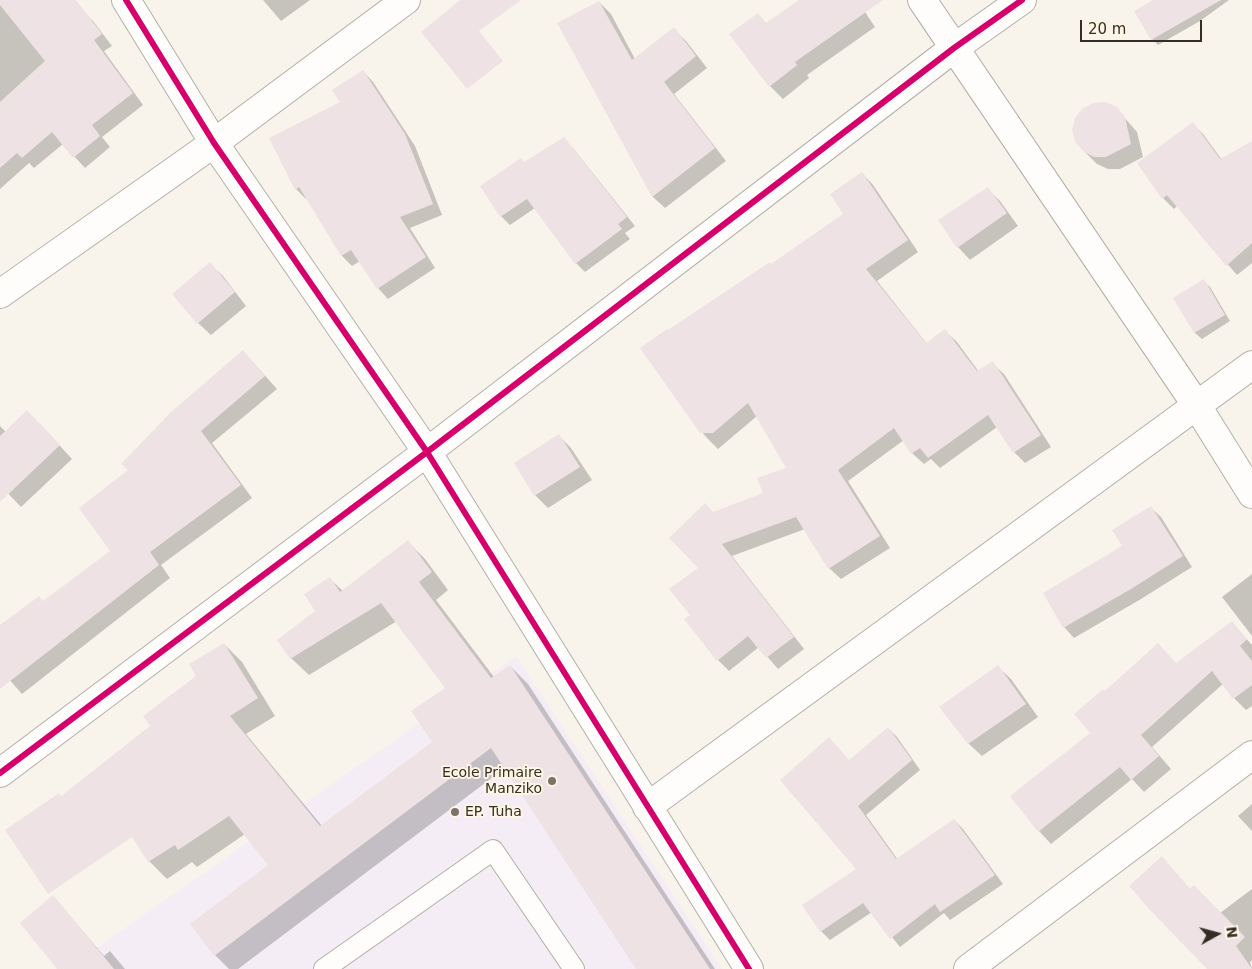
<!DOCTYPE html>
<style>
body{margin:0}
#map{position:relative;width:1252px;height:969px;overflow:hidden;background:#f8f4eb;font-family:"DejaVu Sans",sans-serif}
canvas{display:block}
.north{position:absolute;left:1192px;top:909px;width:50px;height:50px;-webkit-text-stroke:4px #fef5e5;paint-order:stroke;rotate:83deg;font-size:14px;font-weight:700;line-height:20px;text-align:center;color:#342e24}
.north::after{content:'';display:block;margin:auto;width:18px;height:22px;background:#342e24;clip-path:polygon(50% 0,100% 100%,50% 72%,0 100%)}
.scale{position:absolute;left:1080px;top:20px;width:122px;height:22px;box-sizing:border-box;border:2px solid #342e24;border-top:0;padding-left:6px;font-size:15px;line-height:18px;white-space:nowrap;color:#342e24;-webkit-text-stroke:4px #fef5e5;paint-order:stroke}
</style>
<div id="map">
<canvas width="1252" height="969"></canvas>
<div class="north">N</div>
<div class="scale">20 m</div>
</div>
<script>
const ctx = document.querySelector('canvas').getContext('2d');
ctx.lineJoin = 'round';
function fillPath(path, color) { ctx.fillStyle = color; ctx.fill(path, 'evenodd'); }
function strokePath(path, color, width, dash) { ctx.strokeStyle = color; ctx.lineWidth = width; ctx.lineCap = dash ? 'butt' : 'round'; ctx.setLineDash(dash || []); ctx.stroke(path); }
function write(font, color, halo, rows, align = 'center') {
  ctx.font = font + ' "DejaVu Sans",sans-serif'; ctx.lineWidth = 4; ctx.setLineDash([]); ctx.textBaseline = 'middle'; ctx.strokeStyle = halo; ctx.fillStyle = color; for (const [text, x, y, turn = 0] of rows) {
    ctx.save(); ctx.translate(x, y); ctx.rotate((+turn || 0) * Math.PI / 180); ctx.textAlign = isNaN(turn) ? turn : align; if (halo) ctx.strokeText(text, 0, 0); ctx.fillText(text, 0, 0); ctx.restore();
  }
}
const education = new Path2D(`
 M516 656 722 969H66Z`);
const shadow = new Path2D(`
 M0 0H30L82 10 93 21 112 46 104 51 143 105 102 137 110 147 85 168 63 144 34 168 29 163 0 189Z
 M263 0H310L281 21Z
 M801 0H857L875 27 807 75 809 78 783 99 770 86 758 15 767 24Z
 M1156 0H1229L1200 21 1158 45 1152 39Z
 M599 2 611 14 635 59 674 29 686 41 707 68 674 94 726 161 665 208 653 197 559 24Z
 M363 71 373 82 415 146 442 215 410 228 435 268 388 299 378 288 360 261 352 266 342 256 307 199H306L296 189 342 103Z
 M1116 108 1137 132 1143 157 1120 169H1108L1097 164 1084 151Z
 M1193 124 1203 134 1222 160 1252 142V263L1237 275 1177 206 1174 209 1163 198 1138 163Z
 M572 147 635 226 625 233 630 239 585 272 576 263 535 208 510 225 501 216 525 163Z
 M862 173 873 185 918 252 877 281 927 344 945 331 957 342 979 372 992 363 1004 374 1051 447 1025 463 1014 452 997 427 940 468 931 459 924 464 912 453 904 440 848 481 890 548 841 579 829 568 805 529 732 556 804 649 778 669 759 647 729 671 718 660 691 615 699 568 713 513 765 493 788 468 757 416 718 449 707 438 695 424 668 331 772 265 845 214Z
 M987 188 1000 201 1018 226 970 260 958 247Z
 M210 264 223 276 246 306 211 335 198 323Z
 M1203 281 1210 287 1230 321 1202 339 1195 333 1175 299Z
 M243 351 277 389 212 443 252 498 161 565 170 578 22 694 0 669V627L44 602 112 551 130 471Z
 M40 424 72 459 21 507 0 485V426L6 432Z
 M558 435 571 448 592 480 548 508 535 495Z
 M1150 507 1161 517 1192 567 1141 599 1074 638 1064 627 1124 547Z
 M408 542 425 559 448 590 436 600 494 677 510 666 528 684 715 969H638L505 768 238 969H229L215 955 192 924 270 865 245 834 197 867 192 862 167 879 149 861 129 831 152 726 224 644 242 662 275 716 246 734 322 826 433 742 447 688 397 621 309 675 291 658 316 611 330 579 343 591Z
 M1252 574V636L1222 597Z
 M1232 623 1252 645V706L1246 710 1234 698 1223 684 1152 747 1171 769 1144 792 1132 779 1051 844 1039 831 1011 797 1091 733 1105 692 1177 664Z
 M998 667 1011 679 1038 717 982 756 969 744 941 707Z
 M888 728 897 737 920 770 866 815 898 860 954 820 963 829 1003 884 950 920 944 913 900 947 872 912 830 940 821 931 804 905 858 869 849 762Z
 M1252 804V831L1238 816Z
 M1162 858 1191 890 1220 913 1252 889V960L1250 962 1252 969H1209Z
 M53 896 104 956 110 951 125 969H59Z`);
const building = new Path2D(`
 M0 0H76L102 34 94 40 133 93 92 125 100 136 73 158 52 132 22 158 17 153 0 168V102L45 61 0 5Z
 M460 0H521L479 31 503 61 467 89 421 32Z
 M799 0H883L795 62 797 65 769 87 729 34 758 13 766 23Z
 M1153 0H1221L1151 40 1134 11Z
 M599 1 632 60 674 27 696 56 664 82 715 148 652 197 557 23Z
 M363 70 405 134 433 204 400 217 426 257 377 289 351 250 341 256 299 187 295 190 269 138 340 102 332 90Z
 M1106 102 1117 107 1125 117 1131 144 1106 157H1094L1083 151 1075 142 1072 130 1075 118 1083 108 1094 103Z
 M1193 122 1220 159 1252 141V243L1226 266 1167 195 1162 199 1137 163Z
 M564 137 627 217 618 224 622 229 575 264 527 199 500 217 480 186 521 158 524 162Z
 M862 172 908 240 866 269 926 343 945 329 977 371 993 361 1041 435 1013 453 988 415 928 458 920 448 911 454 894 428 838 470 880 536 828 569 796 517 722 544 794 637 766 658 748 636 717 661 684 619 690 615 669 589 698 568 669 538 705 503 713 512 763 493 757 478 786 468 748 403 713 433H700L640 348 667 329 668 330 770 262 771 264 843 214 830 194Z
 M988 187 1007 213 957 248 938 220Z
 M210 262 235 292 197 324 172 294Z
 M1204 279 1225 315 1194 333 1173 298Z
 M243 350 265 376 201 431 241 485 150 552 159 565 0 689V625L39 596 43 601 110 551 79 508 128 470 121 464 170 413Z
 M27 410 60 445 0 502V436Z
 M559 434 580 467 534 496 514 463Z
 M1151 506 1183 556 1131 589 1063 628 1043 593 1122 546 1112 530Z
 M408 540 432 572 419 582 491 678 510 665 710 969H636L491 748 214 956 190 924 268 865 229 816 178 850 175 845 148 862 132 837 48 894 5 830 59 793 61 796 150 726 143 716 196 676 189 664 224 643 258 698 230 716 320 826 432 742 411 711 445 688 381 603 290 659 277 640 315 611 304 594 330 577 340 592Z
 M1232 621 1247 639 1240 646 1252 661V685L1233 699 1212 671 1141 735 1159 756 1131 780 1120 767 1038 832 1010 796 1090 733 1074 714 1103 689 1105 691 1158 643 1176 663Z
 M998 665 1026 704 968 744 939 707Z
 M888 727 912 760 858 806 896 859 954 819 995 875 940 912 935 904 890 939 863 903 820 932 802 905 856 869 780 780 829 737 849 760Z
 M1162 856 1190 889 1194 885 1245 937 1236 946 1252 969H1207L1149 909 1129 886Z
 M53 895 114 969H57L20 923Z`);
const lane = new Path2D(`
 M324 969 493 850 574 969`);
const street = new Path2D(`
 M126 0 214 143 427 452 749 969
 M922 0 1197 406 1252 494
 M0 294 214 143 406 0
 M647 807 1252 365
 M968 969 1252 755`);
const secondary = new Path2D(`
 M0 773 427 452 954 48 1022 0`);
const cycleway = new Path2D(`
 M126 0 214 143 427 452 749 969
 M0 773 427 452 954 48 1022 0`);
const markers = [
 [552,781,5,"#79736a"],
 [455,812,5,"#79736a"]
];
const poiNames = [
 ["Ecole Primaire",542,773],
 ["Manziko",542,789],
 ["EP. Tuha",465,812,"left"]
];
fillPath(education, '#f4edf5');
fillPath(shadow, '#0003');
fillPath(building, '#efe2e4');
strokePath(lane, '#b3afa7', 22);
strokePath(street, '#b3afa7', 30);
strokePath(secondary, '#b3afa7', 30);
strokePath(lane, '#fefdfc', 20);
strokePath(street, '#fefdfc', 28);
strokePath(secondary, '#fefdfc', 28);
strokePath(cycleway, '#d6006c', 6);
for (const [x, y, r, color] of markers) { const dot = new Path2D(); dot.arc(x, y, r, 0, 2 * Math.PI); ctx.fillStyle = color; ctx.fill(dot); strokePath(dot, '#fef5e5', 2); }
write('14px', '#342e24', '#fef5e5', poiNames, 'right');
</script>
